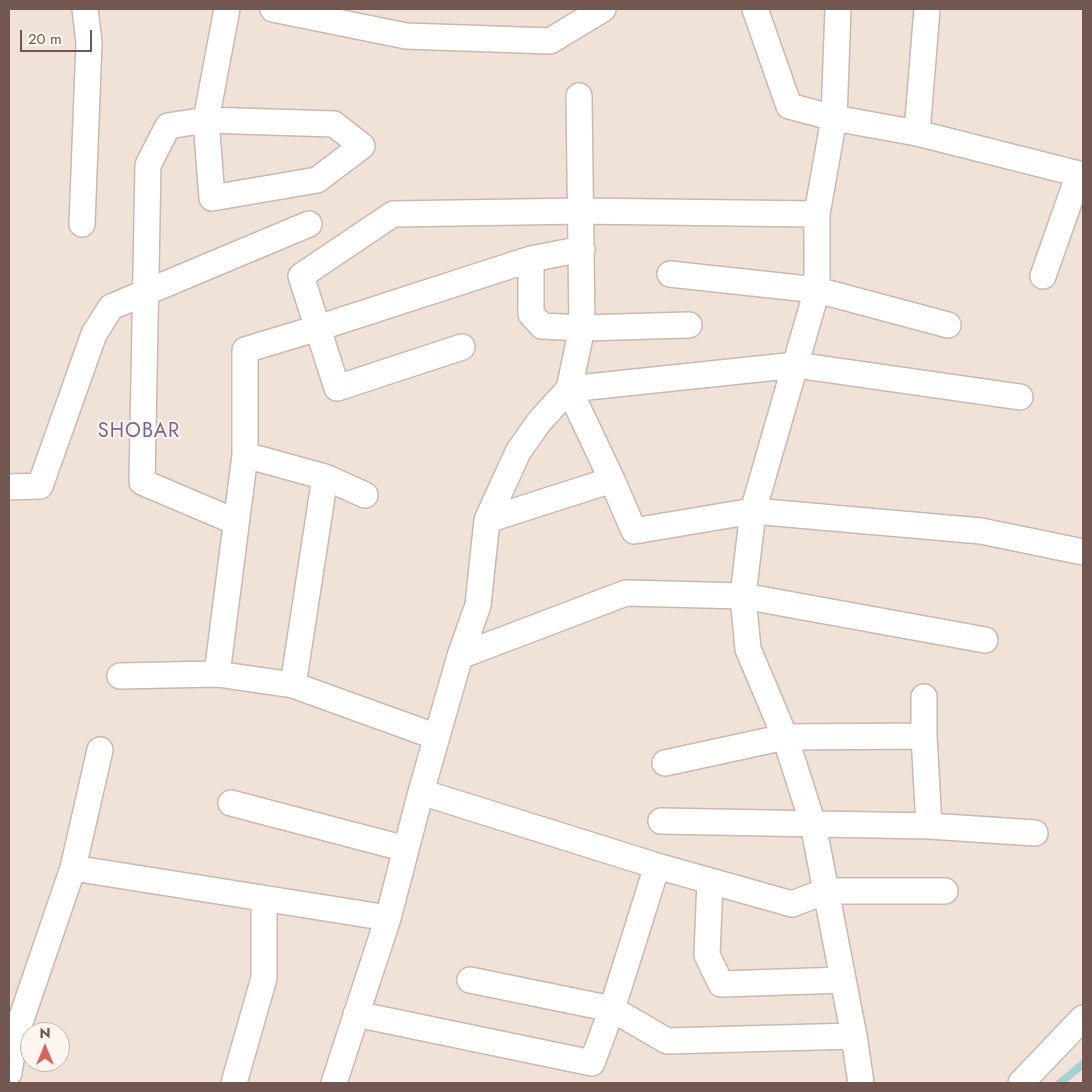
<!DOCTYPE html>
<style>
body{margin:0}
#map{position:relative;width:1092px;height:1092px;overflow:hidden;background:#faf1e9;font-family:Jost,sans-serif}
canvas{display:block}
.frame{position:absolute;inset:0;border:10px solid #71574f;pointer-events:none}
.north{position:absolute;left:20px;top:1022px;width:50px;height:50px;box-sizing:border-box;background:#fdf5ef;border:1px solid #c5b6af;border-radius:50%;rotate:0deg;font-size:14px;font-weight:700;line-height:20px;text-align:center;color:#71574f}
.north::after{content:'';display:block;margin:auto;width:18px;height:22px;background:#d5665c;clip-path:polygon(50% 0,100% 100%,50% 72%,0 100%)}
.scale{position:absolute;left:20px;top:30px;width:72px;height:22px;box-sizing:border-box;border:2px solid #71574f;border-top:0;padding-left:6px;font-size:15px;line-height:18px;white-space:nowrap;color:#71574f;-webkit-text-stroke:4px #fdf5ef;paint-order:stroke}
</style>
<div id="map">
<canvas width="1092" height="1092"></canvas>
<div class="frame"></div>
<div class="north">N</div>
<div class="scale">20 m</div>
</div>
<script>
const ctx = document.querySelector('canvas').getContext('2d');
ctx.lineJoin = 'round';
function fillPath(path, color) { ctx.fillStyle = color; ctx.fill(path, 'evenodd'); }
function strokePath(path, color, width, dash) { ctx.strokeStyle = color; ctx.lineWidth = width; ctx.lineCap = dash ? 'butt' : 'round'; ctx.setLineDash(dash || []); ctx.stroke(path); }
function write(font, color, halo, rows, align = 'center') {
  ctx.font = font + ' Jost,sans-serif'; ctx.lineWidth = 4; ctx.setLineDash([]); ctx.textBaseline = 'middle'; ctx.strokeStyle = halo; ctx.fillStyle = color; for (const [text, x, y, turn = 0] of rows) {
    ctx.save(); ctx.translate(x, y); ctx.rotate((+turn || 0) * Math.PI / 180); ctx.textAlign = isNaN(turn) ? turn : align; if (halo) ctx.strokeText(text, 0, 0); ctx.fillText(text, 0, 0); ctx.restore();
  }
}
const residential = new Path2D(`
 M9 9H1083V1083H9ZM30 1032H60V1062H30Z`);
const stream = new Path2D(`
 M1060 1083 1083 1064`);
const minor = new Path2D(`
 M227 9 206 120 212 198 317 180 362 146 334 124 206 120 168 126 148 165 142 482 236 522
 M273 9 406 36 550 41 603 9
 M755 9 789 106 834 118 917 133 1083 175
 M838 9 834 118 817 214V290L753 511 743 596 748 649 785 737 813 824 854 1036 861 1083
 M917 133 927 9
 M82 224 89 42 85 9
 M531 259V314L542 326 582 328 689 325
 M670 274 817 290 948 325
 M1043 276 1079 174
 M462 347 337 388 301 276 393 214 581 211 817 214
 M569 389 612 480 634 531 753 511 981 531 1083 552
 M569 389 796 365 1020 397
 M245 455 325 477 365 495
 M9 487 40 486 94 334 111 307 309 224
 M487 520 612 480
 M460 656 626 593 743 596 985 640
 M217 674 245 455V350L318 328 531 259 582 249
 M120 676 217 674 293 685 437 737
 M293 685 325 477
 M924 697V736L929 826
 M665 763 785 737 924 736
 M421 792 657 866 792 904 826 891H945
 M231 803 406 849
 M661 821 929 826 1035 833
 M73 868 388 918
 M710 881 707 955 721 984 843 980
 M470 980 612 1009 667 1041 854 1036
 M356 1014 592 1063 612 1009 657 866
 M9 1073 14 1040 73 868 100 750
 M234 1083 264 978V899
 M334 1083 388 918 421 792 460 656 478 605 487 520 518 452 539 422 569 389 582 328 579 96
 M1021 1083 1083 1018`);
const neighbourhoodNames = [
 ["SHOBAR",139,432]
];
fillPath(residential, '#f1e2d8');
strokePath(stream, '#a7d2d2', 8);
strokePath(minor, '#cbb8b0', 28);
strokePath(minor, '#fff', 25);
ctx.letterSpacing = '1px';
write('20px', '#7b678d', '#fdf5ef', neighbourhoodNames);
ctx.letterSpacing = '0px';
</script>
